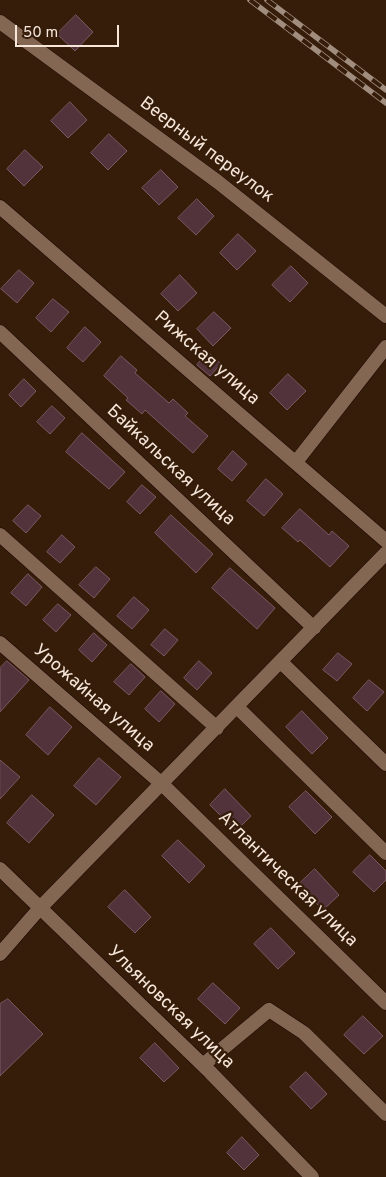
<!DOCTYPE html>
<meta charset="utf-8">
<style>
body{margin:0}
#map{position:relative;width:386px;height:1177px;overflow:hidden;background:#351d0a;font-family:Overpass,sans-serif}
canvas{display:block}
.scale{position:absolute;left:15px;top:25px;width:104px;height:22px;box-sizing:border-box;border:2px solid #f7e6da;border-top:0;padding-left:6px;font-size:15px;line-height:18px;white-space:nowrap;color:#f7e6da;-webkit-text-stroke:4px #351d0a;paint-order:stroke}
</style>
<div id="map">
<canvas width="386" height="1177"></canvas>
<div class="scale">50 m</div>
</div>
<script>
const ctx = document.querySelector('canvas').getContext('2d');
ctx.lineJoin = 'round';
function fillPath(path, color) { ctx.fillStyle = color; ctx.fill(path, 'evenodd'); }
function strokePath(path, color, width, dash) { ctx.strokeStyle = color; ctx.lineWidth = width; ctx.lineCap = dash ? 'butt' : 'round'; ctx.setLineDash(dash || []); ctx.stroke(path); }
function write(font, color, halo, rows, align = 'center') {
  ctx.font = font + ' Overpass,sans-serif'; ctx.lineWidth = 4.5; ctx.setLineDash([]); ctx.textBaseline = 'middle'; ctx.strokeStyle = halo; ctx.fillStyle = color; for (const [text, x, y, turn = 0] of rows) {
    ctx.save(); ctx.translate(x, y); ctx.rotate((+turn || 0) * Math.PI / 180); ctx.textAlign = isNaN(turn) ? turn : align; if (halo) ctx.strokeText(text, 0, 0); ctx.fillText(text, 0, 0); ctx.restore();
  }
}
const building = new Path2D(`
 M76 15 93 32 75 51 57 34Z
 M70 102 87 120 68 138 51 121Z
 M109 134 127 151 108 170 91 153Z
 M25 150 43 167 24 186 7 169Z
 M161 170 178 187 159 205 142 188Z
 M197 199 214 216 196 235 178 218Z
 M238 234 256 251 237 270 220 253Z
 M291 266 308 283 290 302 272 285Z
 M19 270 34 283 17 303 1 289Z
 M180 275 197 293 178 311 161 294Z
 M53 299 69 312 51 332 36 318Z
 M214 312 231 328 213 346 197 329Z
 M85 327 101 342 83 362 67 348Z
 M208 352 221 364 210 376 197 365Z
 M121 356 137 370 135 373 169 403 173 399 188 413 185 416 208 436 193 453 145 410 142 414 126 400 128 398 104 376Z
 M288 374 306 391 287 410 270 393Z
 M24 379 36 391 21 407 9 395Z
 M52 406 65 418 50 434 37 422Z
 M82 433 125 472 109 489 66 452Z
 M233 451 247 464 232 481 218 469Z
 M266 479 283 494 264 516 247 501Z
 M142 485 156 497 140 514 127 502Z
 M28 505 41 516 26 533 13 521Z
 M300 509 329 535 332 531 349 546 330 567 300 540 298 542 282 528Z
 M171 515 213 554 196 573 155 533Z
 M62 535 75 547 60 563 47 552Z
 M96 567 110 579 94 598 79 585Z
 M230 568 275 608 257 629 212 588Z
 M28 574 42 587 26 606 11 593Z
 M134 597 149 610 132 629 117 616Z
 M58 604 71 615 56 632 43 620Z
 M165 629 178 640 164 656 151 645Z
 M94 633 107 645 92 662 79 650Z
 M338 653 352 664 337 681 323 670Z
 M7 661 29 680 0 712V668Z
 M199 661 212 673 197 690 184 678Z
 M131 664 145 677 129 695 114 682Z
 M369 680 384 692 367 711 353 698Z
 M161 691 175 704 159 722 145 709Z
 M50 707 72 727 48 755 26 735Z
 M302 711 328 738 312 754 286 727Z
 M99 758 121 777 96 805 74 786Z
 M0 760 20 777 0 799Z
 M225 789 251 816 236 831 210 805Z
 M306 791 332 817 315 834 289 807Z
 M32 795 54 815 29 843 7 823Z
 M178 840 205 866 189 883 162 856Z
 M370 855 386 871V880L374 892 353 872Z
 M315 869 339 895 323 910 298 885Z
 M125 890 151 917 135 933 108 907Z
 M271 928 295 953 278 969 254 944Z
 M213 983 240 1008 225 1024 198 999Z
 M8 999 43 1034 0 1076V1004Z
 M363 1016 383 1036 364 1054 344 1035Z
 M155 1043 179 1068 164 1082 140 1058Z
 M306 1072 327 1094 311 1109 290 1087Z
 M242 1137 259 1155 244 1170 227 1153Z`);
const minor = new Path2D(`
 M0 22 218 182 386 316
 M0 207 386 541
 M0 332 314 628
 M296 462 386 347
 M0 535 217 728
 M0 643 162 784 386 1003
 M281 662 386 764
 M237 707 386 853
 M0 869 210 1072 312 1177
 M0 954 40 908 386 553
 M203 1065 269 1010 304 1033 386 1114`);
const rail = new Path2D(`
 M250 0 386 103
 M267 0 386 90`);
const streetNames = [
 ["Веерный переулок",206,151,37],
 ["Рижская улица",206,359,41],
 ["Байкальская улица",170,466,43],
 ["Урожайная улица",93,699,41],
 ["Атлантическая улица",287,880,44],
 ["Ульяновская улица",170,1008,44]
];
fillPath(building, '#52333c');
strokePath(building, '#7b5862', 1);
strokePath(minor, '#1c0600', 15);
strokePath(minor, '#846752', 14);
strokePath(rail, '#a18d7e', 5.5);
strokePath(rail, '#351d0a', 4, [11]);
write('18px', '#f7e6da', '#351d0a', streetNames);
</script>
